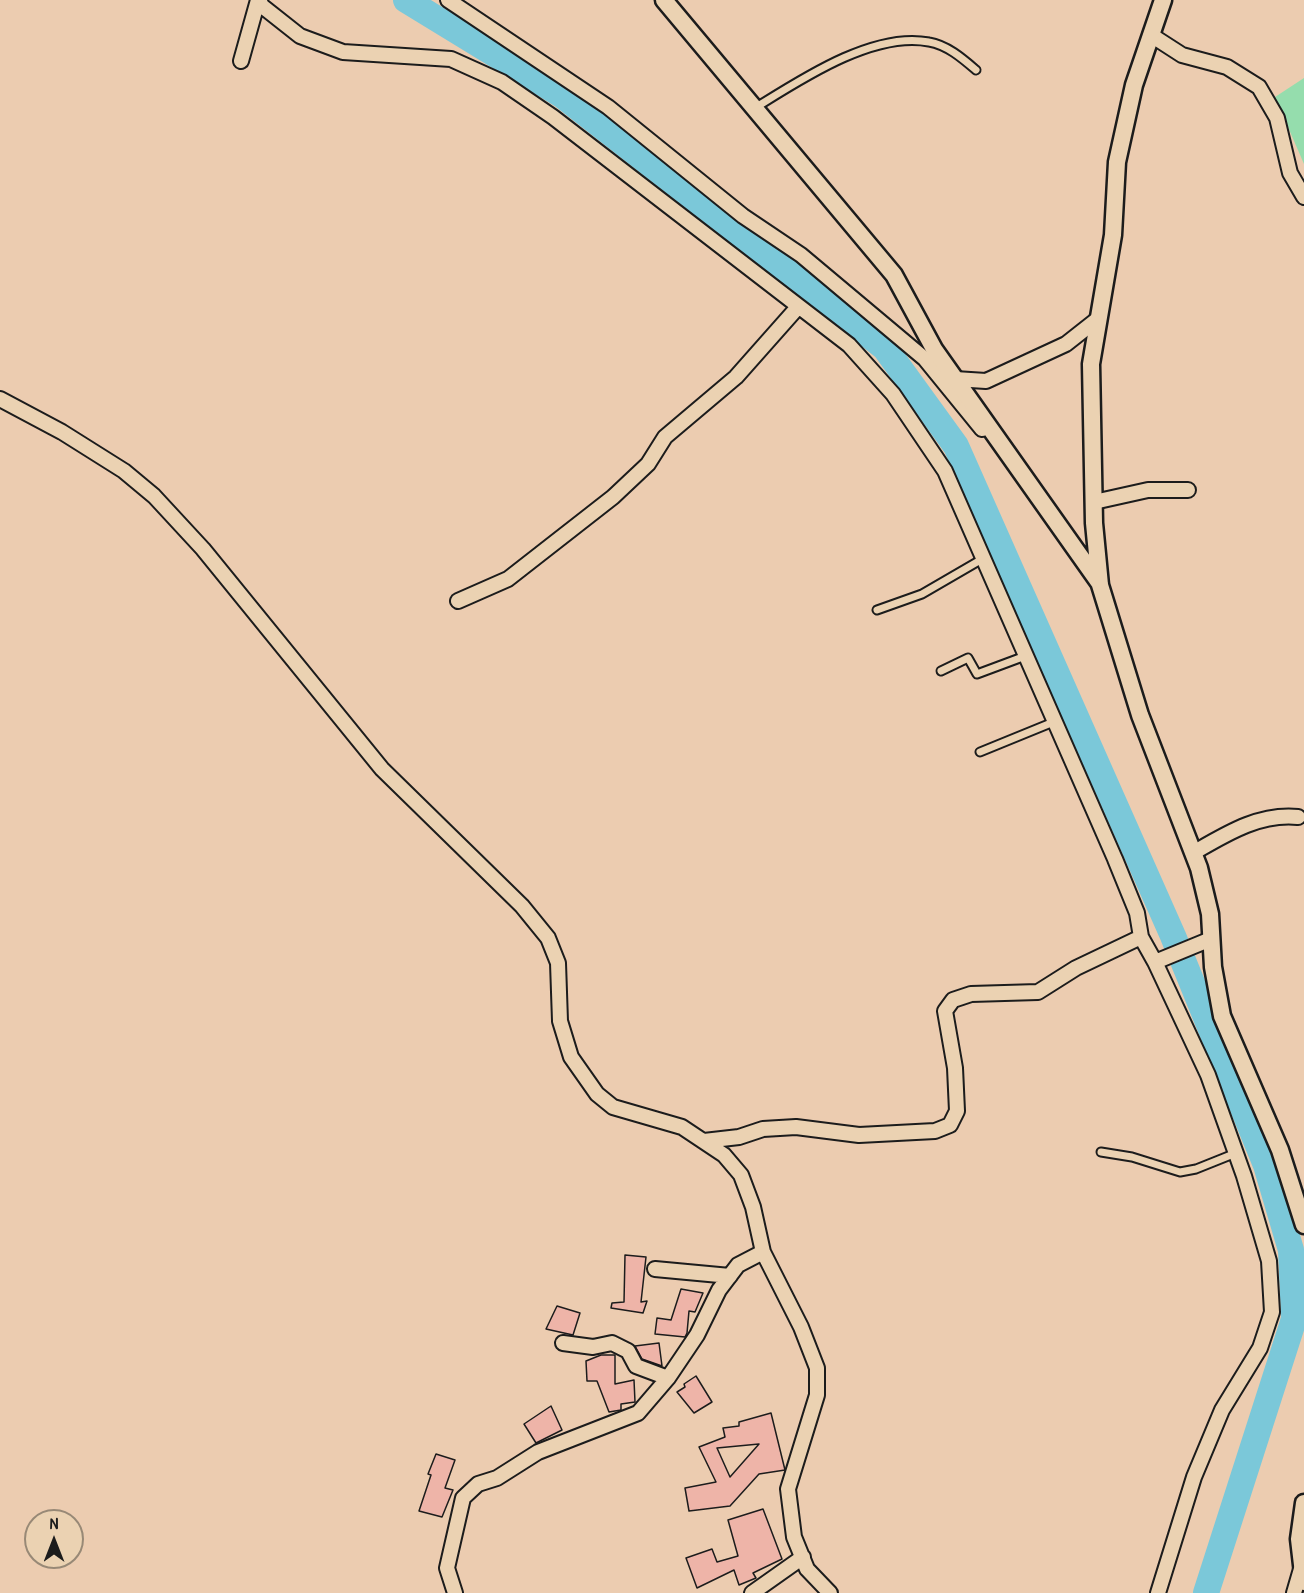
<!DOCTYPE html>
<style>
body{margin:0}
#map{position:relative;width:1304px;height:1593px;overflow:hidden;background:#ecccb0;font-family:"Patrick Hand",sans-serif}
canvas{display:block}
.north{position:absolute;left:24px;top:1509px;width:60px;height:60px;box-sizing:border-box;background:#ebd2b2;border:2px solid #988976;border-radius:50%;rotate:0deg;font-size:16px;font-weight:700;line-height:24px;text-align:center;color:#1c1c1c}
.north::after{content:'';display:block;margin:auto;width:21px;height:27px;background:#1c1c1c;clip-path:polygon(50% 0,100% 100%,50% 72%,0 100%)}
</style>
<div id="map">
<canvas width="1304" height="1593"></canvas>
<div class="north">N</div>
</div>
<script>
const ctx = document.querySelector('canvas').getContext('2d');
ctx.lineJoin = 'round';
function fillPath(path, color) { ctx.fillStyle = color; ctx.fill(path, 'evenodd'); }
function strokePath(path, color, width, dash) { ctx.strokeStyle = color; ctx.lineWidth = width; ctx.lineCap = dash ? 'butt' : 'round'; ctx.setLineDash(dash || []); ctx.stroke(path); }
const green = new Path2D(`
 M1304 78V164L1275 97Z`);
const river = new Path2D(`
 M406 0 563 96 885 348 956 446 1173 936 1266 1165 1291 1250 1294 1319 1206 1593`);
const building = new Path2D(`
 M625 1255 646 1257 641 1302 647 1301 643 1313 611 1308 612 1303 624 1302Z
 M681 1289 703 1293 695 1312 689 1311 687 1333 685 1337 655 1334 657 1318 671 1320Z
 M557 1306 580 1313 573 1335 546 1329Z
 M659 1343 662 1366 642 1359 635 1346Z
 M601 1355H615V1384L634 1380 635 1402 621 1404V1410L609 1412 597 1381H587L586 1361Z
 M696 1376 712 1402 694 1413 677 1392 685 1387 684 1384Z
 M551 1406 562 1430 536 1443 524 1424Z
 M771 1413 785 1470 759 1474 730 1506 689 1511 685 1488 716 1482 699 1447 725 1437 723 1428 739 1426V1422ZM759 1444 730 1477 717 1448Z
 M436 1454 455 1460 445 1488 453 1490 442 1517 419 1511 431 1475 428 1474Z
 M763 1509 782 1559 753 1573 756 1578 739 1585 734 1570 697 1588 686 1558 712 1549 717 1562 738 1556 728 1520Z`);
const service = new Path2D(`
 M755 108C800 80 873 31 929 42 947 45 962 58 976 70
 M877 610 922 594 984 558
 M941 671 968 658 977 674 1028 655
 M980 752 1056 721
 M1101 1152 1132 1157 1180 1172 1196 1169 1236 1153`);
const minor = new Path2D(`
 M259 0 262 6 300 36 343 52 451 59 502 82 553 117 849 345 893 394 945 471 1115 859 1137 913 1141 937 1155 962 1208 1075 1244 1176 1269 1261 1272 1312 1260 1348 1222 1410 1194 1477 1158 1593
 M448 0 608 107 743 216 801 255 925 359 982 429
 M1151 35 1182 55 1227 67 1259 87 1277 118 1290 173 1304 197
 M241 61 258 0
 M955 379 986 381 1066 344 1099 318
 M0 399 62 432 124 471 154 496 203 549 382 769 522 906 548 938 558 963 560 1021 571 1057 597 1094 613 1107 682 1127 724 1155 741 1175 753 1207 763 1252 801 1327 817 1368V1395L788 1489 794 1537 807 1569 830 1593
 M1094 502 1148 490H1188
 M458 601 508 579 613 497 648 464 665 437 736 377 798 307
 M1193 853C1226 834 1259 813 1298 817
 M1155 962 1211 939
 M704 1141 739 1137 763 1129 796 1127 859 1135 935 1131 950 1125 957 1111 955 1068 945 1011 953 1000 971 994 1038 992 1076 968 1141 937
 M655 1269 730 1276
 M563 1343 593 1347 612 1343 628 1351 636 1366 668 1378
 M455 1593 447 1568 463 1498 478 1484 497 1478 538 1452 638 1413 668 1378 697 1335 719 1290 738 1265 763 1252
 M752 1593 803 1557
 M1294 1593 1301 1569`);
const tertiary = new Path2D(`
 M664 0 894 275 934 349 1100 584
 M1163 0 1134 85 1117 162 1113 235 1091 364 1094 523 1100 585 1140 715 1199 868 1210 914 1213 967 1222 1016 1280 1150 1304 1225
 M1304 1503 1299 1539 1304 1582`);
fillPath(green, '#95ddad');
strokePath(river, '#7bc8d9', 26);
fillPath(building, '#eeb4a8');
strokePath(building, '#1c1c1c', 1.5);
strokePath(service, '#1c1c1c', 11);
strokePath(minor, '#1c1c1c', 18);
strokePath(tertiary, '#1c1c1c', 21);
strokePath(service, '#ebd2b2', 7);
strokePath(minor, '#ebd2b2', 14);
strokePath(tertiary, '#ebd2b2', 16);
</script>
